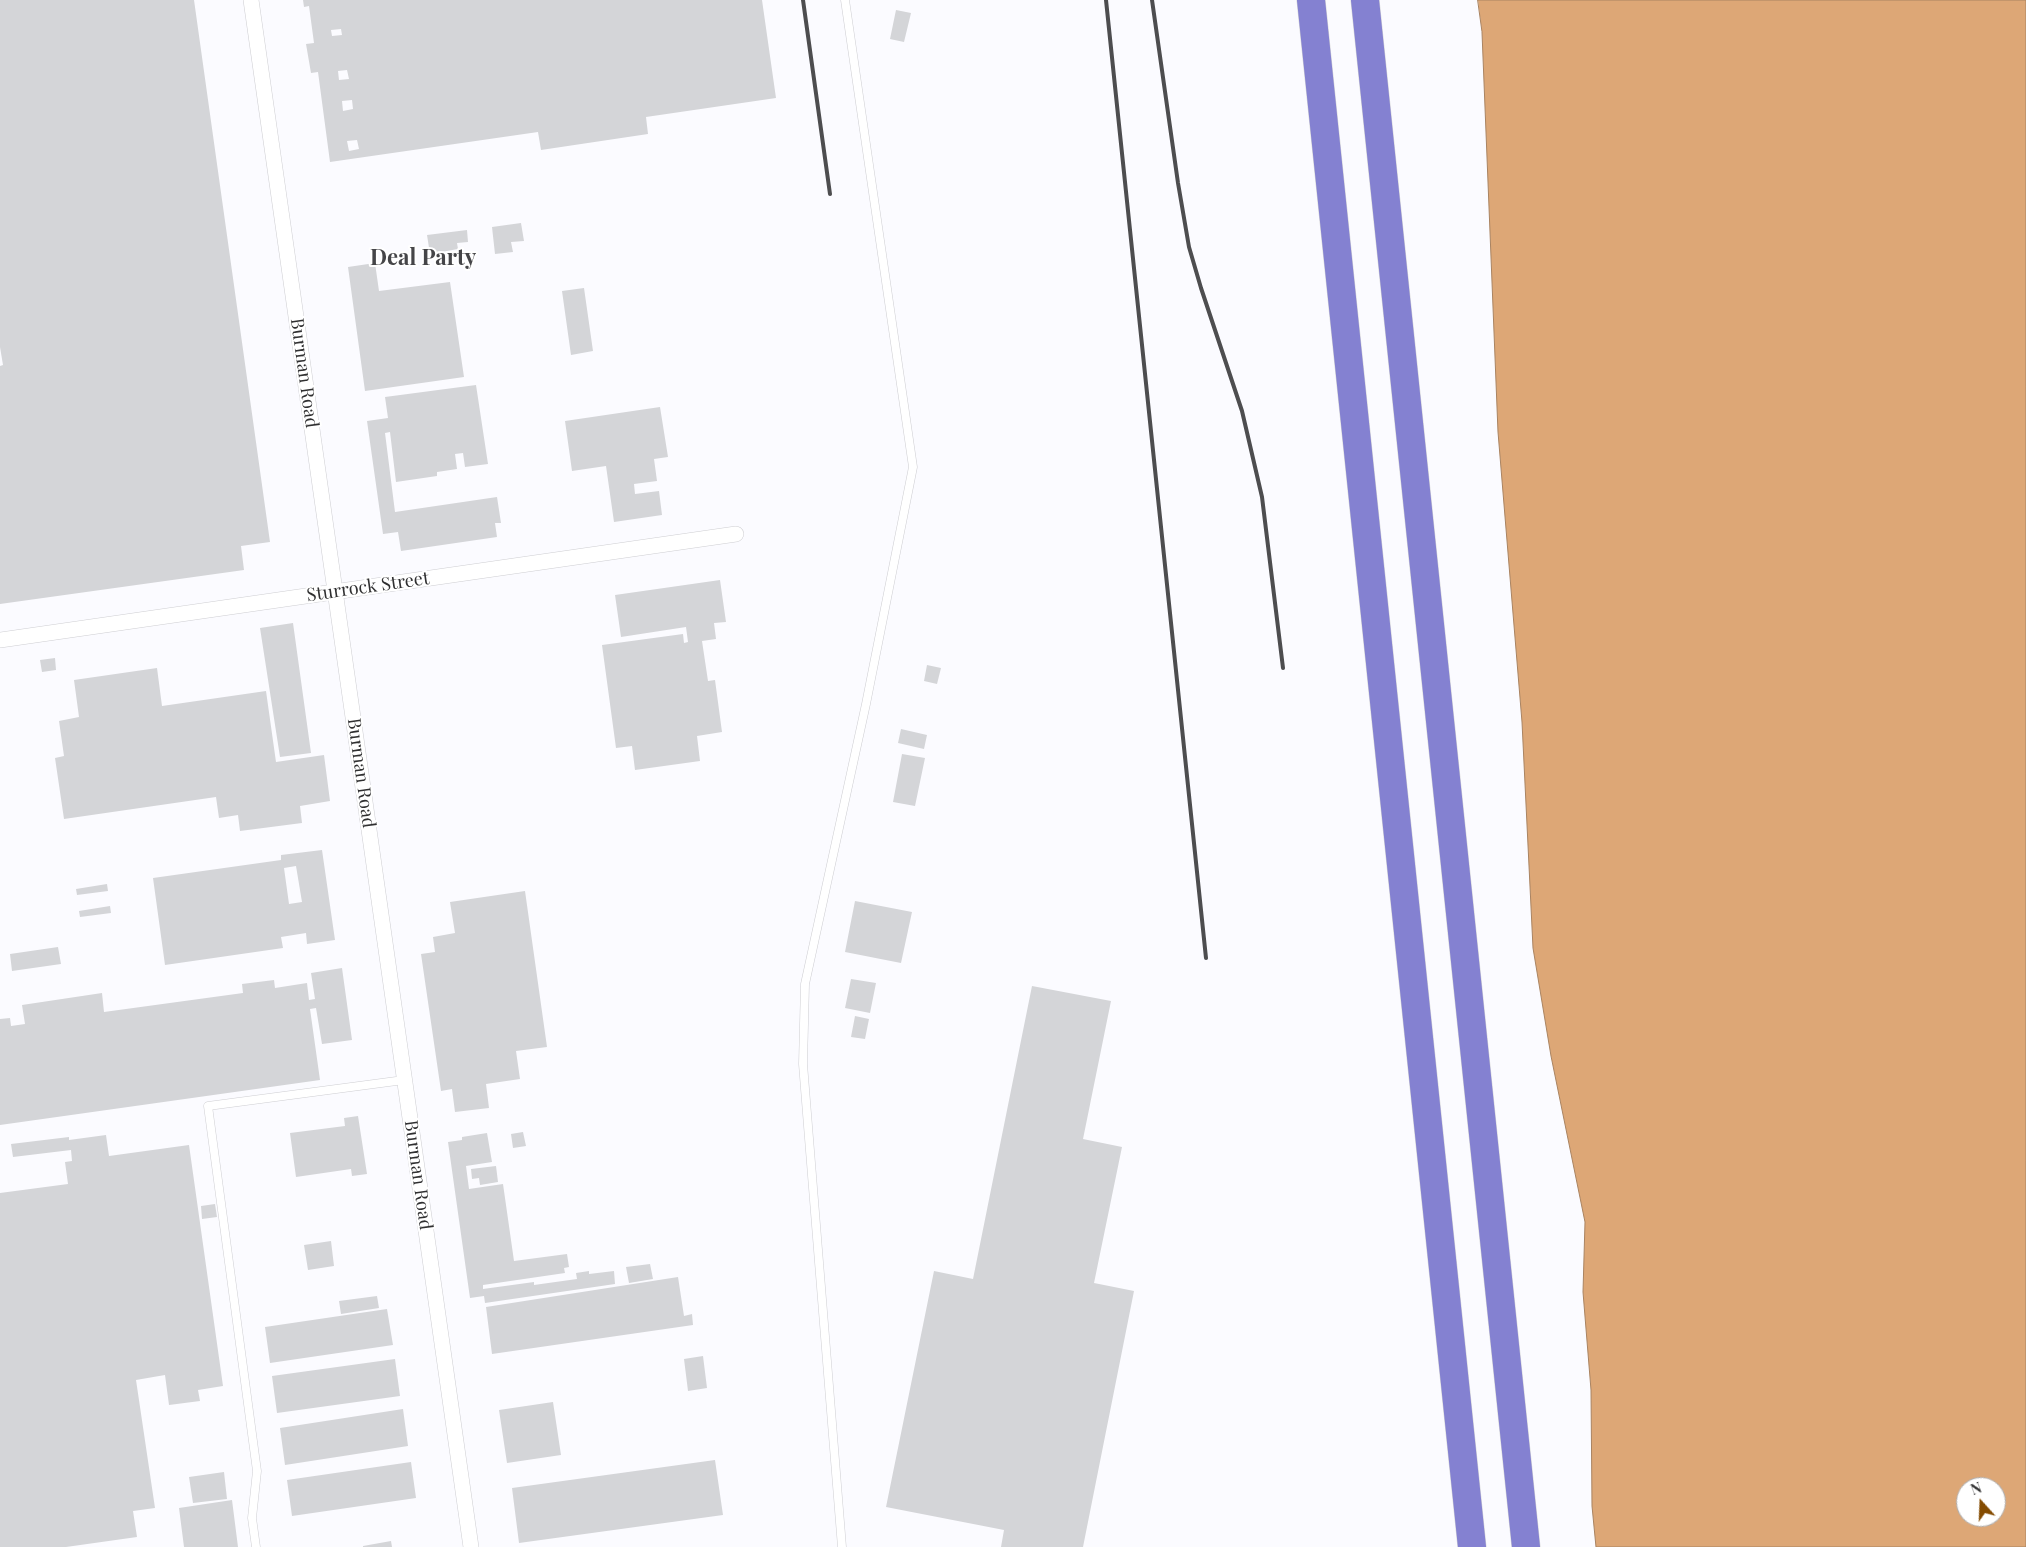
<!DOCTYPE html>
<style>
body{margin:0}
#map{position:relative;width:2026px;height:1547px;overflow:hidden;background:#fbfbff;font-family:"Playfair Display",serif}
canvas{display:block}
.north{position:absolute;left:1956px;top:1477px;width:50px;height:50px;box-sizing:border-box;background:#fff;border:1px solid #acacad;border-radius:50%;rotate:340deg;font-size:14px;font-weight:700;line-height:20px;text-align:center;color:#303031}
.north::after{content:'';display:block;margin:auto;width:18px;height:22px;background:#844b00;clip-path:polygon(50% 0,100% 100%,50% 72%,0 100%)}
</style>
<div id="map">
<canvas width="2026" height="1547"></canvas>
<div class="north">N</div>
</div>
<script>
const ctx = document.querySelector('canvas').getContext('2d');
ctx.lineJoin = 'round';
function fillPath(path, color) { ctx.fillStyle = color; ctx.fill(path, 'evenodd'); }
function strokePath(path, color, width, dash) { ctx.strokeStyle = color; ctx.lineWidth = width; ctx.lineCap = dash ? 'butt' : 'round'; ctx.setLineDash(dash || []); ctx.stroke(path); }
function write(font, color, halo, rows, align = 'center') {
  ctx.font = font + ' "Playfair Display",serif'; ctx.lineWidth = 4; ctx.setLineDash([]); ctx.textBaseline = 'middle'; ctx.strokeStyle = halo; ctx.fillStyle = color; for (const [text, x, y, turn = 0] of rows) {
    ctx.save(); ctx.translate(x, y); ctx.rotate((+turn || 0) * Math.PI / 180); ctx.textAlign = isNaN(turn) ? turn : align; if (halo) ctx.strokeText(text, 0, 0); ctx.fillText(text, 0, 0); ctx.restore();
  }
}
const water = new Path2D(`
 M1478 0H2026V1547H1596L1592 1506 1591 1390 1583 1292 1585 1222 1551 1056 1533 948 1522 722 1498 432 1482 32ZM1966 1487H1996V1517H1966Z`);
const building = new Path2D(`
 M0 0H194L270 542 241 546 244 570 0 604V366L3 365 0 347Z
 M303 0H762L776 98 646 117 648 134 541 150 538 132 330 162 318 72 311 73 306 44 314 43 309 6 304 7ZM341 29 342 35 332 36 331 30ZM347 70 349 79 339 80 338 71ZM352 100 353 109 343 111 342 101ZM357 140 359 149 349 151 347 141Z
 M896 10 911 13 904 42 890 39Z
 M521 223 524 241 511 242 513 252 495 254 492 227Z
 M467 230 468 242 457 243 458 249 430 254 427 235Z
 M375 263 379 291 450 282 464 377 365 391 348 267Z
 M584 288 593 351 571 355 562 291Z
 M476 385 488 464 465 467 463 453 455 454 457 469 437 472V476L396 482 390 432 385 433 395 512 497 497 501 523H495L497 537 401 551 398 532 383 534 367 421 388 418 385 397Z
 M660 407 668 457 654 459 657 481 634 484 635 494 659 491 662 515 614 522 606 466 572 471 565 421Z
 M720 580 726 622 714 623 716 639 702 641 708 681 715 680 722 732 697 736 700 761 635 770 632 746 616 748 602 645 683 634 684 643 688 642 686 627 621 637 615 595Z
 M293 623 311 753 280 757 260 628Z
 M55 658 56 670 42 672 40 660Z
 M927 665 941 668 937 684 924 681Z
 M157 668 162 706 266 691 276 762 324 755 330 801 300 806 302 823 240 831 238 815 219 818 216 797 64 819 55 758 64 756 59 721 79 717 74 680Z
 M901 729 927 735 924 749 898 743Z
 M902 754 925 758 915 806 893 802Z
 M322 850 335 940 307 944 306 933 281 937 283 948 165 965 153 878 281 860V855ZM296 866 302 902 289 904 284 868Z
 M107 884 108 891 77 895 76 889Z
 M525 891 547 1047 516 1051 520 1079 486 1084 489 1108 455 1112 452 1089 441 1091 421 954 435 952 433 937 455 933 450 902Z
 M855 901 912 912 901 963 845 952Z
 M110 906 111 913 80 917 79 911Z
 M58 947 61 964 12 971 10 954Z
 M342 968 352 1040 322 1044 316 1008 310 1009 320 1080 0 1125V1019L10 1018 11 1026 25 1024 22 1005 102 993 104 1012 243 993 242 984 274 980 275 988 307 983 309 1000 315 999 311 973Z
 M851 979 876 983 870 1013 845 1008Z
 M1032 986 1111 1001 1083 1139 1122 1147 1094 1283 1134 1291 1083 1547H1001L1004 1530 886 1507 934 1271 973 1279Z
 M855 1016 869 1019 865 1039 851 1037Z
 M358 1116 367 1174 352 1176 351 1169 296 1177 290 1133 345 1126 344 1118Z
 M523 1132 526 1146 513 1148 511 1134Z
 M487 1133 492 1162 466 1166 469 1189 503 1184 514 1261 567 1254 569 1267 564 1268 565 1273 483 1285V1289L534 1282V1285L577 1279 576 1273 589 1271V1274L614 1271 615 1284 485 1303 484 1296 470 1298 448 1142 462 1140V1137Z
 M106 1135 109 1156 189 1145 223 1386 198 1390 200 1401 169 1405 165 1375 136 1380 155 1508 133 1511 137 1537 66 1547H0V1193L68 1184 65 1162 72 1161 71 1150 13 1157 11 1144 69 1137V1140Z
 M496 1166 498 1182 480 1185 479 1178 472 1179 471 1169Z
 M215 1204 217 1217 202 1219 201 1206Z
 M331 1241 334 1266 308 1270 304 1245Z
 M650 1264 653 1279 629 1283 626 1267Z
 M678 1277 684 1316 692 1314 693 1325 492 1354 486 1307Z
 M377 1296 379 1308 341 1314 339 1301Z
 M387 1309 393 1345 270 1363 265 1327Z
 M703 1356 707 1388 688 1391 684 1359Z
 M395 1359 400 1396 277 1413 272 1376Z
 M553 1402 561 1455 507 1463 499 1410Z
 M403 1409 408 1446 285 1465 280 1428Z
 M715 1460 723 1515 519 1543 512 1488Z
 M411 1462 416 1498 292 1516 287 1480Z
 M224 1472 227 1499 193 1503 189 1477Z
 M232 1500 238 1547H184L179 1508Z
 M391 1541 392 1547H363V1546Z`);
const lane = new Path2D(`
 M256 1547 252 1518 257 1471 208 1106 404 1080
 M842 1547 803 1064 805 984 866 704 913 467 845 0`);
const street = new Path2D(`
 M251 0 471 1547
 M0 640 736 534`);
const highway = new Path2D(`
 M1311 0 1472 1547
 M1365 0 1526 1547`);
const rail = new Path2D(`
 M803 0 830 194
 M1106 0 1206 958
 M1152 0 1178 183 1189 247 1201 288 1242 411 1262 497 1283 668`);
const streetNames = [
 ["Burman Road",304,373,82],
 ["Sturrock Street",368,587,-8],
 ["Burman Road",361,773,82],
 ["Burman Road",418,1175,82]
];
const districtNames = [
 ["Deal Party",423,258]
];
fillPath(water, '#dda776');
strokePath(water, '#a98361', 1);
fillPath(building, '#d4d5d8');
strokePath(lane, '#ceced2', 9);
strokePath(street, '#ceced2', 16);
strokePath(highway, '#d6d6d6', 29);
strokePath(lane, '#fff', 8);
strokePath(street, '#fff', 15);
strokePath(highway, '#8481d1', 28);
strokePath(rail, '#4d4d4f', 4);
write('18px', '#303031', '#fff', streetNames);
write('bold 22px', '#454548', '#fff', districtNames);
</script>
